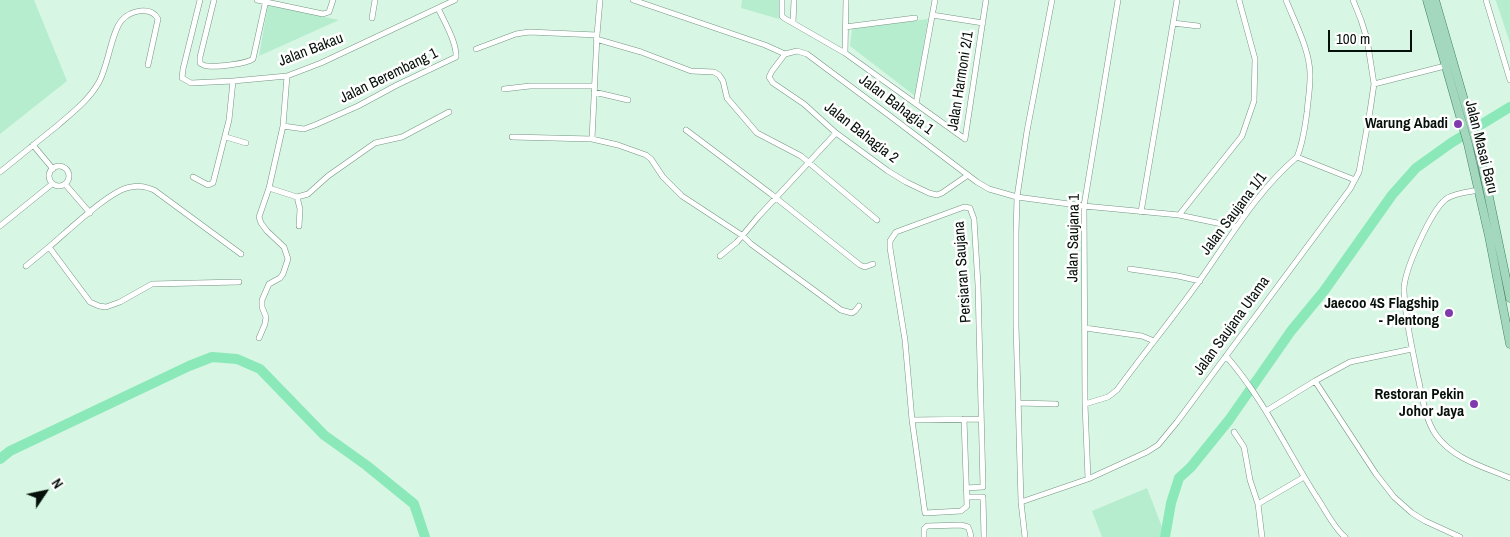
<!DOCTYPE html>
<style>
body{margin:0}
#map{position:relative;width:1510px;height:537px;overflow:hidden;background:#d7f7e4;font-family:"Archivo Narrow",sans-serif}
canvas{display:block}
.north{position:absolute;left:20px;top:467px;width:50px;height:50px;-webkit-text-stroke:4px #fff;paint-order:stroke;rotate:56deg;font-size:14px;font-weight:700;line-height:20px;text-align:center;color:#06100a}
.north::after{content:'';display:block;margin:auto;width:18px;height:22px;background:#06100a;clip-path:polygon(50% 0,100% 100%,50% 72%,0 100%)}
.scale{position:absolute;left:1328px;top:30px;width:84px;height:22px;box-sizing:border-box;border:2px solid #06100a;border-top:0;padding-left:6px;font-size:15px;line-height:18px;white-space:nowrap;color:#06100a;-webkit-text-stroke:4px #fff;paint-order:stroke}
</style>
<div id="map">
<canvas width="1510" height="537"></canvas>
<div class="north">N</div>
<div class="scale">100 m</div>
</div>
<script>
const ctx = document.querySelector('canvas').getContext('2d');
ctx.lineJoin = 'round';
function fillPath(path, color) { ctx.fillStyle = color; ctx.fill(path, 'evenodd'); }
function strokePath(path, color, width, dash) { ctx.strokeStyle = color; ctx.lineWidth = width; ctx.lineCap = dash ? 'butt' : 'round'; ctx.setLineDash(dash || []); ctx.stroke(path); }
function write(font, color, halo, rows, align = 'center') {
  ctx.font = font + ' "Archivo Narrow",sans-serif'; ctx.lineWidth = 5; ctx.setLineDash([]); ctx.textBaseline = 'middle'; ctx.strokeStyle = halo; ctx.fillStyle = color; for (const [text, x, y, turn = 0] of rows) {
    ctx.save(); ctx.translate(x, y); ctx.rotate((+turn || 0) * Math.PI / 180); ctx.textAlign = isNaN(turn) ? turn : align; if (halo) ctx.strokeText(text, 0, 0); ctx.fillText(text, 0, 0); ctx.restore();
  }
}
const green = new Path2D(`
 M0 0H34L67 81 0 134Z
 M742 0H779V19L741 8Z
 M1495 0H1510V43L1496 1Z
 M268 5H269L339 20 259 56Z
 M928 19 915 96 850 46 852 29Z
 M1147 488 1162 527 1160 537H1102L1092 511Z`);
const river = new Path2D(`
 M0 459 10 451 189 366 212 357 237 359 260 369 324 435 366 465 414 504 425 537
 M1165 537 1171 503 1179 478 1191 467 1229 420 1291 331 1324 291 1392 195 1416 168 1451 143 1510 107`);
const minor = new Path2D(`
 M200 0 183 69 182 78 191 83 233 81 287 76 321 63 455 0
 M214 0 200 57V63C203 65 203 66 208 66 217 67 246 64 253 59L266 0
 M257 0 323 14 329 12 333 0
 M633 0 765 45 785 54
 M782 0V16L784 18 845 53 965 139 986 0
 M1486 0 1510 80
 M932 15 983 23
 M372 18 375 0
 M793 23 794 0
 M1173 23 1198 26
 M845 27 915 18
 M596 39 641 52 691 71 714 72 719 75 723 81 727 98 757 133 801 156 877 220
 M476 49 516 34 529 32 597 35
 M845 53 846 0
 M785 54 797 51 807 54 890 116 977 182 989 189 1017 197 1084 206 1179 215 1236 227
 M785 54 772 71 769 77 773 83 804 104 836 133 888 171 906 182 929 193 937 195 942 193 968 175
 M1374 84 1445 66
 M504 89 530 86H594
 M594 92 628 100
 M916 104 935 0
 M283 126 304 129 315 125 358 106 397 85 456 57C457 43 444 21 438 8
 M686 130 771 194 860 265 865 267 873 264
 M226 137 246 143
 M512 137 592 139 618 145 646 155 651 159 663 177 682 196 743 236 751 244 841 310 852 313 855 311 859 306
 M592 139 597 35 600 0
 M33 145 53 169
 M1297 157 1355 180
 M49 176a10 10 0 1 1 20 0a10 10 0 1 1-20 0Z
 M0 172C19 157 38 141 57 126 73 112 89 100 99 82 108 66 112 30 122 20 130 11 151 5 158 19L148 65
 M193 177 208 185 213 183 229 120 233 81
 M65 184 90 213
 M269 188 297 197 308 194 328 176 375 143 402 137 449 112
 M1479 190C1469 192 1454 193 1446 199 1431 211 1403 272 1404 291 1405 319 1412 346 1417 373 1422 393 1424 418 1436 435 1453 459 1484 467 1510 478
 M297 197 300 209 299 226
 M1141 212 1177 0
 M1179 215 1242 136 1254 101 1255 59 1239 0
 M0 226 52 184
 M720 256 737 242 758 217 836 133
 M26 266 49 247
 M1130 269 1178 276 1200 281
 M239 282 152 284 120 302 106 307 99 306 90 302 49 247C67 232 111 189 131 187 140 185 146 187 154 190L241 254
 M1085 328 1142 336 1154 341
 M259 338 265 324 266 317 262 307V300L269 284 280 278 283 274 288 259 284 247 267 231 261 223 259 217 269 188 283 126 287 76
 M1226 356C1263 398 1286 449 1316 496 1325 509 1333 527 1345 537
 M1315 381 1376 474 1394 497 1412 513 1425 521 1460 537
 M1018 403 1056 404
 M1085 404 1108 397 1117 390C1144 353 1173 318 1200 280 1230 238 1257 191 1297 157 1303 143 1305 127 1307 112 1308 100 1310 89 1310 77 1311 52 1295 23 1286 0
 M1266 411 1315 381 1350 362 1412 349
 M964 419 967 506 961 511 925 513 912 420 905 340 890 248V241L896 232 964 207 970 208 974 219 978 285 983 487 966 488
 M912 420 981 419
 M1234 432 1244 447 1250 480 1258 504 1262 537
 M1088 479 1085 404 1084 206 1118 0
 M967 497H983L984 537
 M1021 502 1088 479 1147 452 1158 445 1177 422 1350 189 1359 172 1370 111 1374 84 1367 39 1361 20 1353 0
 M1258 504 1304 477
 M924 537V529L927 526 961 525 968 527 970 532 971 537
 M1025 537 1021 502 1016 325V234L1017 197 1027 131 1052 0`);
const primary = new Path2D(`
 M1427 0 1468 144 1489 236 1510 344
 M1435 0 1481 159 1510 298`);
const markers = [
 [1458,124,5,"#813aad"],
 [1449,313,5,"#813aad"],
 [1474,404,5,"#813aad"]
];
const streetNames = [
 ["Jalan Bakau",311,50,-21],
 ["Jalan Berembang 1",389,76,-26],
 ["Jalan Harmoni 2/1",961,81,-81],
 ["Jalan Bahagia 1",896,105,37],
 ["Jalan Bahagia 2",861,133,38],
 ["Jalan Masai Baru",1481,147,76],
 ["Jalan Saujana 1/1",1234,214,-53],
 ["Jalan Saujana 1",1074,238,-89],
 ["Persiaran Saujana",963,272,-94],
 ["Jalan Saujana Utama",1232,326,-54]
];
const poiNames = [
 ["Warung Abadi",1448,124],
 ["Jaecoo 4S Flagship",1439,304],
 ["- Plentong",1439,321],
 ["Restoran Pekin",1464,395],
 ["Johor Jaya",1464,412]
];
fillPath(green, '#b5edce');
strokePath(river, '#8be8b8', 10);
strokePath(minor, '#779484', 6);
strokePath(primary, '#468162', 9);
strokePath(minor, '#fff', 5);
strokePath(primary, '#a4d8be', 8);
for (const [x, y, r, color] of markers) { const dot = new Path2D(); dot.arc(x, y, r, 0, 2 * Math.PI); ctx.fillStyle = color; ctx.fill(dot); strokePath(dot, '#fff', 2); }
write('15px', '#06100a', '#fff', streetNames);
write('bold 15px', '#06100a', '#fff', poiNames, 'right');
</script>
